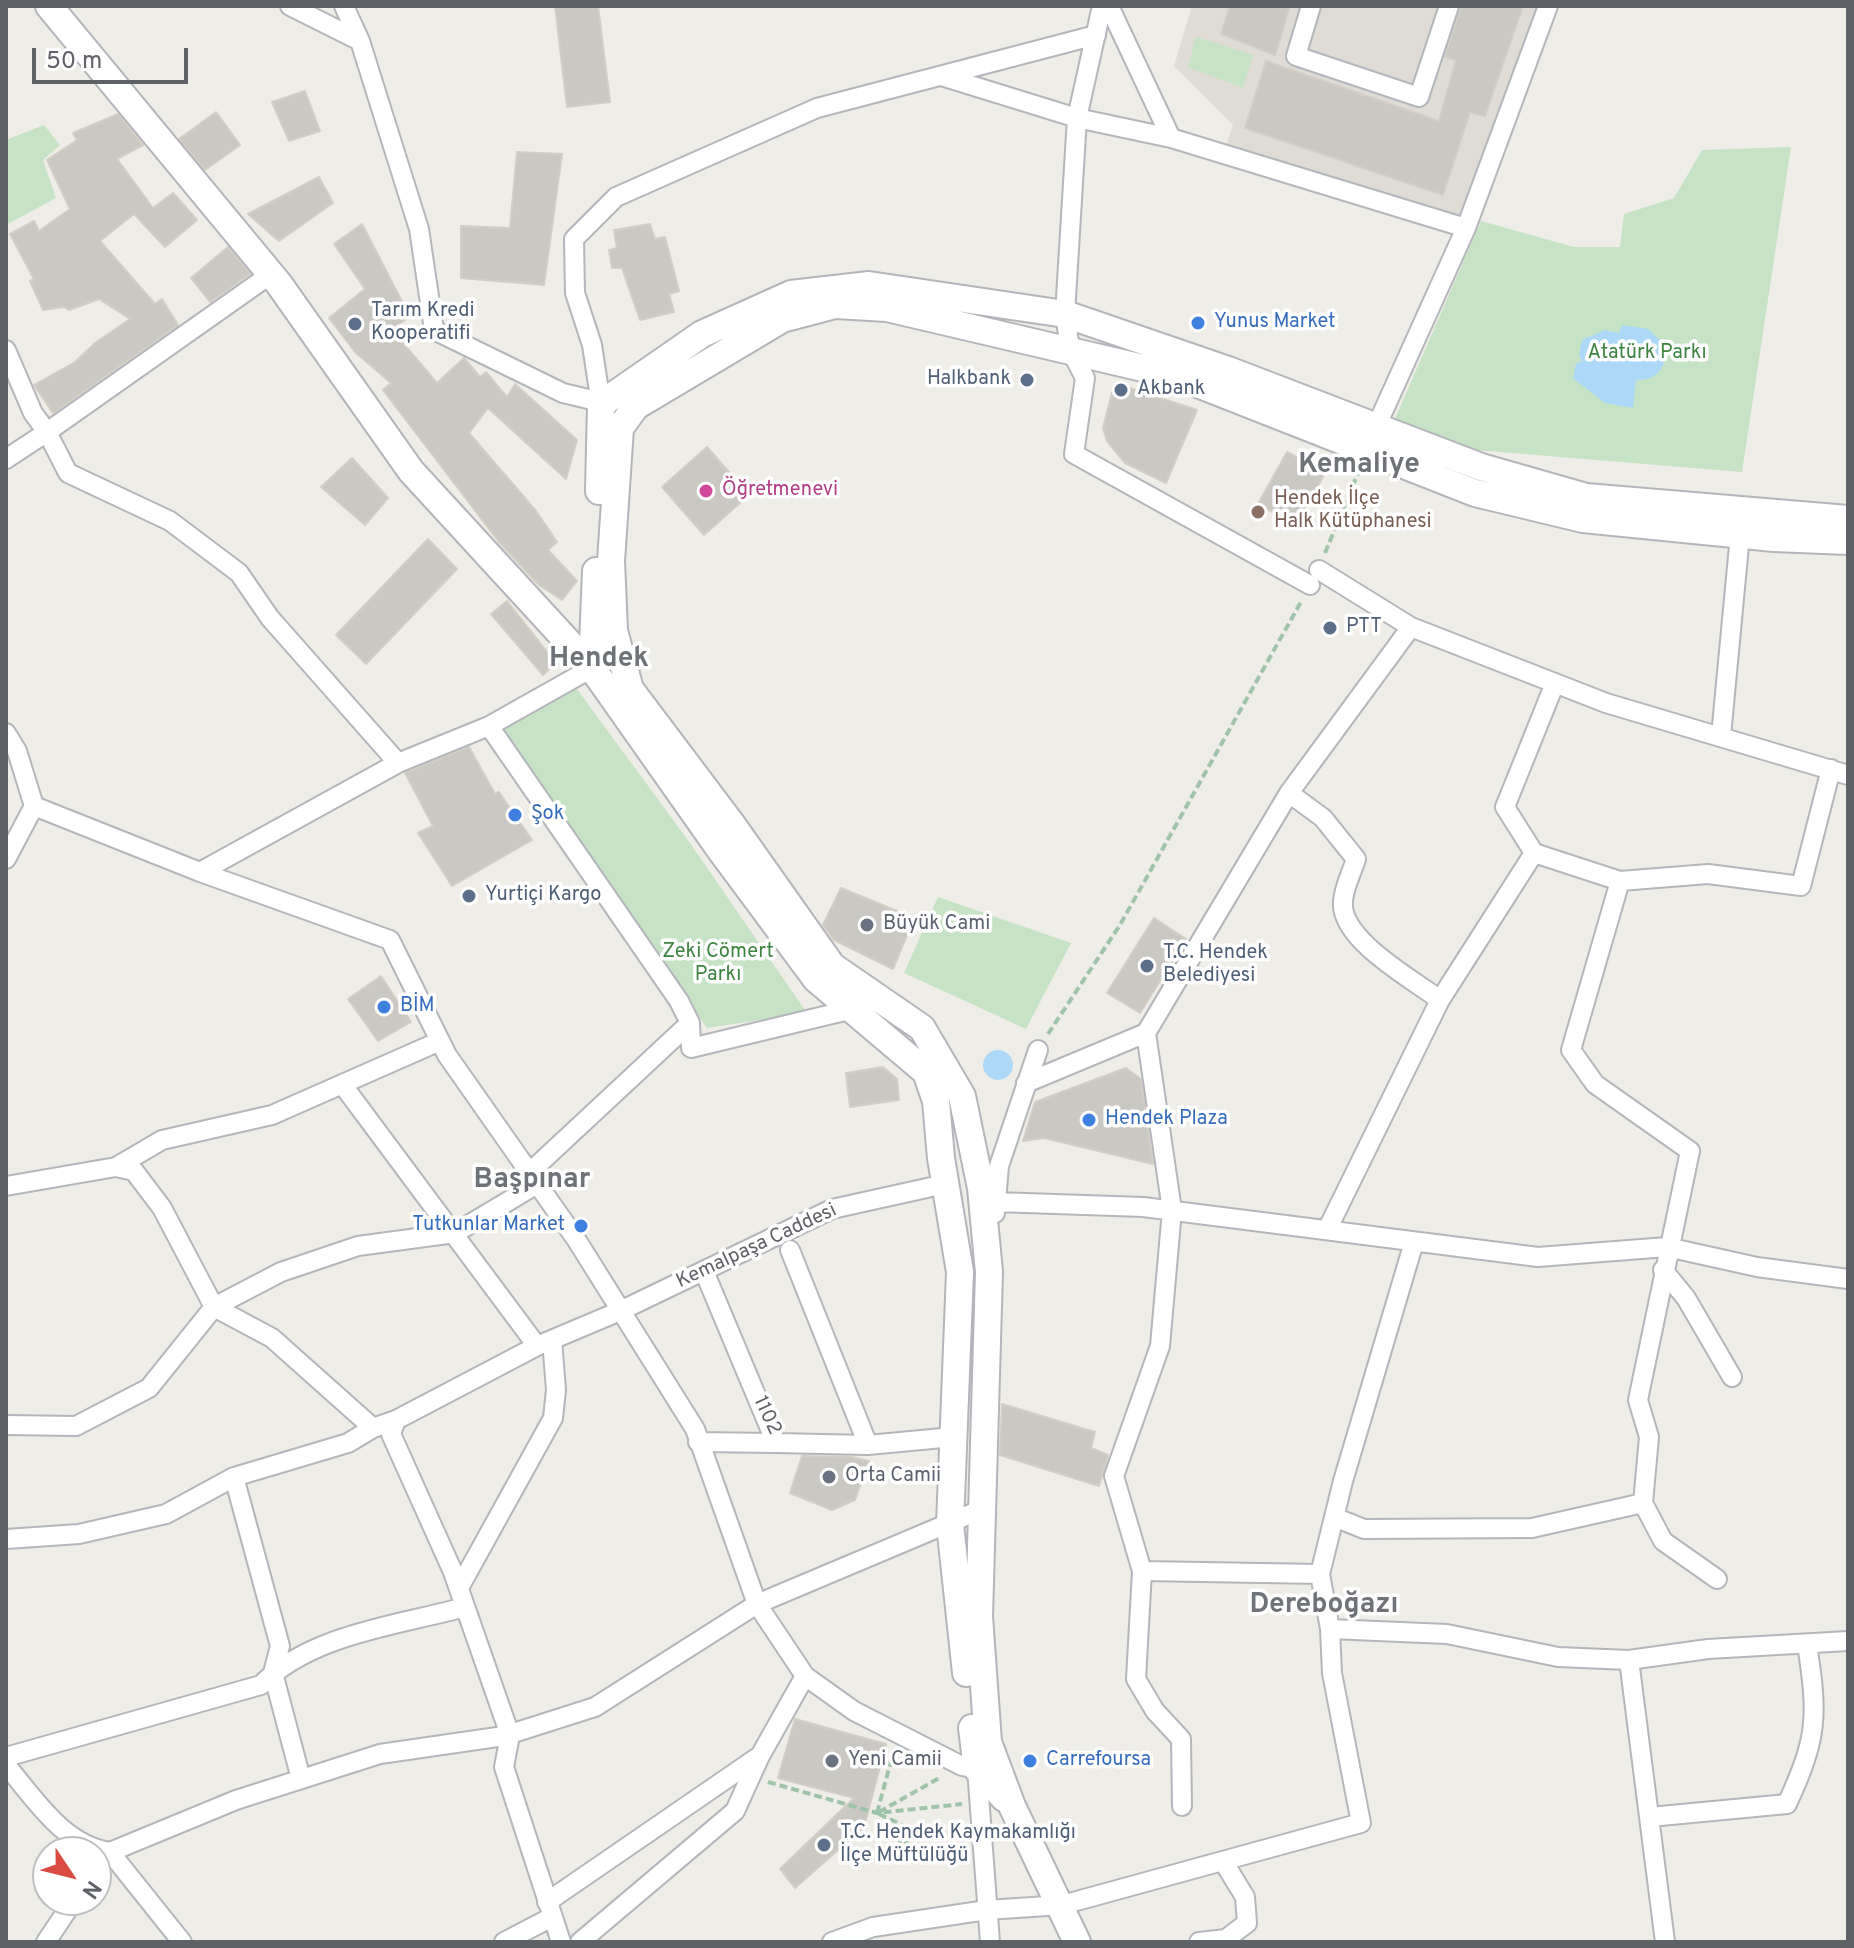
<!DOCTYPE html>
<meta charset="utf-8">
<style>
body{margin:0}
#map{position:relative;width:1854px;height:1948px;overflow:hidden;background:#efede7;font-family:Overpass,sans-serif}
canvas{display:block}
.frame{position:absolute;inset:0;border:8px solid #5e6165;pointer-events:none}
.north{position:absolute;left:32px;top:1836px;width:80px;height:80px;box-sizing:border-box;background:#fff;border:2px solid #bfc0c1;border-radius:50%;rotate:125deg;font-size:22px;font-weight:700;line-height:32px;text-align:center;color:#5e6165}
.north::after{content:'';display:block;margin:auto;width:28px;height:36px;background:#d94b42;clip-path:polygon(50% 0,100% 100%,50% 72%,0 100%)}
.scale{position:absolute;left:32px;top:48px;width:156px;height:36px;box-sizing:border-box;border:4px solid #5e6165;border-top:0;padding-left:10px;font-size:24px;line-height:28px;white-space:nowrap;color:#5e6165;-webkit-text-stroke:6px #fff;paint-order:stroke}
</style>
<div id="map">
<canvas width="1854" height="1948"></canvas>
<div class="frame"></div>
<div class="north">N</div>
<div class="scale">50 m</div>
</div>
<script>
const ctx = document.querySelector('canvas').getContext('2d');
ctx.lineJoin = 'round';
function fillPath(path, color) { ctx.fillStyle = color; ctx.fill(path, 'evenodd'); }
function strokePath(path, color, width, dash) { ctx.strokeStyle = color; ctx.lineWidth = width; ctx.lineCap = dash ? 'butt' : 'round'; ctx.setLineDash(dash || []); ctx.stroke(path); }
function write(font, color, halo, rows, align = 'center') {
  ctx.font = font + ' Overpass,sans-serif'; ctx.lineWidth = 7; ctx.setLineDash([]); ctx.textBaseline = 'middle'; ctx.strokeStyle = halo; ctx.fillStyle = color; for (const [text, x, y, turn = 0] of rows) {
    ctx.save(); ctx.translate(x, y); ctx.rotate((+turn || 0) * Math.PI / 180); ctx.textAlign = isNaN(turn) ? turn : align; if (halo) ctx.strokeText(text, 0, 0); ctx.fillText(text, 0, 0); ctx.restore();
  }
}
const education = new Path2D(`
 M1192 6H1548L1466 228 1223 154 1233 125 1174 66Z`);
const green = new Path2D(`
 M1196 37 1253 55 1243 88 1188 67Z
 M44 125 60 145 43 160 56 198 6 225V140Z
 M1791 147 1742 472 1475 450 1394 421 1481 221 1574 247H1620L1624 214 1674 198 1702 150Z
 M574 685 690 843 807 1013 707 1028 499 722Z
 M938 897 1071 943 1026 1029 904 973Z`);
const water = new Path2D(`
 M1622 325 1648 329 1665 345C1667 367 1659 380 1636 380L1633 408 1605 403 1573 378 1576 364 1582 361 1579 355 1582 340 1605 330 1619 333Z
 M983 1065a15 15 0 1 1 30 0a15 15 0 1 1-30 0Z`);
const building = new Path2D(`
 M555 6H598L610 102 567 107Z
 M1230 6H1290L1275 55 1221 34Z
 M1461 6H1523L1485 116 1470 112 1443 195 1245 128 1266 61 1439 121 1456 60 1445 57Z
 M305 91 320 131 289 141 272 102Z
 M216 112 240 145 205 170 179 139Z
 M118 114 143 145 117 159 153 208 173 193 197 220 165 247 134 214 100 241 155 304 162 299 178 325 53 413 34 385 75 362 95 343 130 319 99 299 69 310 64 307 43 310 30 281 34 279 10 234 34 221 39 231 70 209 47 160 77 140 73 133Z
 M517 152 562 154 544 285 461 278V226L510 228Z
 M319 177 333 203 279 241 248 214Z
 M362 224 410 317 391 329 437 383 464 358 480 377 486 372 507 397 515 384 577 440 566 479 488 408 469 433 536 511 557 542 548 550 577 581 562 600 539 585 499 542 383 390 391 383 355 352 329 318 365 289 334 244Z
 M650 224 655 239 665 237 679 291 669 294 674 312 640 320 622 268H612L609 250 617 248 614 230Z
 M228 247 250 274 210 302 191 278Z
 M1127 387 1197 410 1166 483 1125 463 1107 441 1103 428 1112 393Z
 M707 447 749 495 704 535 662 487Z
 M1287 452 1325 473 1297 525 1258 504Z
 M352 458 388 498 365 525 321 487Z
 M428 539 457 569 366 664 336 635Z
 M507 601 556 663 543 675 491 614Z
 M469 747 495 794 499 792 532 840 452 886 418 833 433 826 405 773Z
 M841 888 914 918 893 969 834 940 823 925Z
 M1154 918 1186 939 1140 1013 1107 993Z
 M381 976 411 1022 378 1041 348 999Z
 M883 1067 897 1079 899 1100 850 1107 846 1073Z
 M1126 1068 1141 1079 1153 1164 1044 1138 1023 1141 1035 1102Z
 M1002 1404 1095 1432 1091 1448 1108 1455 1099 1486 1000 1455Z
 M802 1456 851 1457 869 1461 855 1500 832 1510 790 1493Z
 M795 1719 886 1744 864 1827 795 1888 780 1869 854 1798 778 1778Z`);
const path = new Path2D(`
 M1325 553 1358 473
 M1048 1034 1120 925 1302 600
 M768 1782 877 1813 962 1804
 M879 1812 941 1777
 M877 1813 894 1750
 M879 1814 902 1825 900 1843H908L903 1856`);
const street = new Path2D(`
 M290 6 360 41
 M344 6 360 41 419 229 434 330 563 393 609 404
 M1102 6 1077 118 1065 314 1070 349 1085 378 1074 454 1310 585
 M1109 6 1171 138
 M1311 6 1296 56 1419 97 1449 6
 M941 76 1077 118 1171 138 1466 228
 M6 350 33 413 47 432 271 274
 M601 404 592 345 575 293 574 239 616 197 817 108 1096 35
 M1372 436 1466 228 1548 6
 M6 459 47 432 68 473 170 521 239 573 270 618 398 763 489 726 592 668
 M1319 570 1411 627 1606 703 1848 775
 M1411 627 1289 793 1323 818 1356 859C1352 872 1344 887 1343 901 1339 939 1412 979 1440 1000
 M1555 683 1505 807 1534 853 1620 881
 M489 726 679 1001 690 1023 691 1048 853 1009
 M6 733 17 751 34 806 6 859
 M1721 736 1740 535
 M34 806 200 872 398 763
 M200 872 390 940 447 1055 576 1239 695 1429 757 1604 805 1676 854 1711 962 1766 977 1769 990 1942
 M1026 1083 1146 1033
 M342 1084 537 1346
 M116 1167 162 1140 272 1115 440 1041
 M529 1173 690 1023
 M6 1186 116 1167 134 1171 162 1208 214 1307 272 1338 373 1428 396 1420 537 1346 620 1311 832 1209 945 1184
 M996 1202 1143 1207 1538 1257 1667 1247 1757 1267 1848 1279
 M995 1213 999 1166 1038 1050
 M1327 1230 1440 1000 1534 853
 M790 1250 868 1445
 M1663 1270 1686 1298 1732 1377
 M704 1271 776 1443 868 1445 953 1437
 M396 1420 391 1434 453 1572 510 1735 504 1767 561 1942
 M6 1425 76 1426 149 1388 214 1307 281 1272 358 1246 455 1233 537 1184
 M698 1442 776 1443
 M234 1477 280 1646 273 1673 301 1779
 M1643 1503 1649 1437 1638 1400 1690 1151 1595 1084 1571 1050 1620 881 1708 874 1801 886 1831 769
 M1334 1517 1364 1529 1532 1528 1643 1503 1663 1541 1717 1579
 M6 1539 79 1534 166 1514 234 1477 348 1443 373 1428
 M1142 1571 1114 1476 1160 1346 1172 1210 1146 1033 1289 793
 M459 1588 553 1418 556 1390 552 1340
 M1330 1629 1447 1634 1558 1657 1629 1660 1665 1942
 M1629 1660 1708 1649 1848 1641
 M6 1757 261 1685C311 1634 399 1625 465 1607
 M6 1765C35 1799 63 1845 110 1852L182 1942
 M1182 1806 1181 1739 1155 1711 1136 1679 1142 1571 1320 1574
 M1650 1817 1787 1804C1818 1737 1818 1716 1807 1644
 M96 1870 110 1852 236 1800 380 1754 504 1736 595 1707 757 1604 980 1510
 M547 1902 758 1757
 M46 1942 74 1900
 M504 1942 552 1917
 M580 1942 735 1811 760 1756 805 1676
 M832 1942 873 1927 987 1910 1062 1905 1361 1823 1332 1673 1330 1629 1320 1574 1343 1481 1414 1242
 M1199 1942 1226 1939 1247 1923 1245 1897 1223 1861`);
const secondary = new Path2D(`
 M49 6 279 284 411 471 592 668 721 851 816 979 926 1072 936 1101 941 1158 960 1272 950 1524 966 1673
 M599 491 601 404 702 334 791 294 869 285 1065 314 1228 370 1481 467 1586 497 1848 519
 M592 668 596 571
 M972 1728 977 1769 1004 1798
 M1077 1942 1012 1806 988 1742 979 1616 989 1272 981 1188 962 1096 922 1028 832 966 731 823 630 689 614 631 611 561 620 428 636 406 782 319 835 305 887 308 1177 376 1475 493 1583 519 1774 538 1848 541`);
const markers = [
 [1198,323,8,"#3f7fe0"],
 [355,324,8,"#5c6f8a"],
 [1027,380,8,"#5c6f8a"],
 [1121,390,8,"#5c6f8a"],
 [706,491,8,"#d1479c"],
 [1258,512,8,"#8d6e63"],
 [1330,628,8,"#5c6f8a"],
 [515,815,8,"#3f7fe0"],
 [469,896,8,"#5c6f8a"],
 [867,925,8,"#6b7280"],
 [1147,966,8,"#5c6f8a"],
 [384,1007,8,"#3f7fe0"],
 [1089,1120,8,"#3f7fe0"],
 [581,1226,8,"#3f7fe0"],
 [829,1477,8,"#6b7280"],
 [832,1761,8,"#6b7280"],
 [1030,1761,8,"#3f7fe0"],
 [824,1845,8,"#5c6f8a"]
];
const serviceNames = [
 ["Tarım Kredi",371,312],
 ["Kooperatifi",371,335],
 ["Halkbank",1011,380,"right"],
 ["Akbank",1137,390],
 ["PTT",1346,628],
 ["Yurtiçi Kargo",485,896],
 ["T.C. Hendek",1163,954],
 ["Belediyesi",1163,977],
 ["T.C. Hendek Kaymakamlığı",840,1834],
 ["İlçe Müftülüğü",840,1857]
];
const shopNames = [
 ["Yunus Market",1214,323],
 ["Şok",531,815],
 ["BİM",400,1007],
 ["Hendek Plaza",1105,1120],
 ["Tutkunlar Market",565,1226,"right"],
 ["Carrefoursa",1046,1761]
];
const parkNames = [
 ["Atatürk Parkı",1647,354],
 ["Zeki Cömert",718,953],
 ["Parkı",718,976]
];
const hotelNames = [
 ["Öğretmenevi",722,491]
];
const educationNames = [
 ["Hendek İlçe",1274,500],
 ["Halk Kütüphanesi",1274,523]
];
const worshipNames = [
 ["Büyük Cami",883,925],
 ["Orta Camii",845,1477],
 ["Yeni Camii",848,1761]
];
const streetNames = [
 ["Kemalpaşa Caddesi",757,1247,-25],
 ["1102",766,1416,65]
];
const districtNames = [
 ["Kemaliye",1359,466],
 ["Hendek",599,660],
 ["Başpınar",532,1181],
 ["Dereboğazı",1324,1606]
];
fillPath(education, '#dedcd5');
fillPath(green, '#c6e4c5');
fillPath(water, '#aed8f7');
fillPath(building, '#cac8c3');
strokePath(building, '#d3cec5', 2);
strokePath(street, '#b3b6ba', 22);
strokePath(secondary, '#b3b5ba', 30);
strokePath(path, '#9fc4a9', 4, [8, 4]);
strokePath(street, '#fff', 18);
strokePath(secondary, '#fff', 26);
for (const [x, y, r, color] of markers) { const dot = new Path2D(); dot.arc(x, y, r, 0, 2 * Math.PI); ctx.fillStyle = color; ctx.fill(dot); strokePath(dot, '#fff', 3); }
write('20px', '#4e5e75', '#fff', serviceNames, 'left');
write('20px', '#366cbe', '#fff', shopNames, 'left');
write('20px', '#3e8441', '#fff', parkNames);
write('20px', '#b23c85', '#fff', hotelNames, 'left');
write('20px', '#785e54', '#fff', educationNames, 'left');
write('20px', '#5b616d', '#fff', worshipNames, 'left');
write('20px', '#5e6165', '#fff', streetNames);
write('bold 28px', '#6f7377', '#fff', districtNames);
</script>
